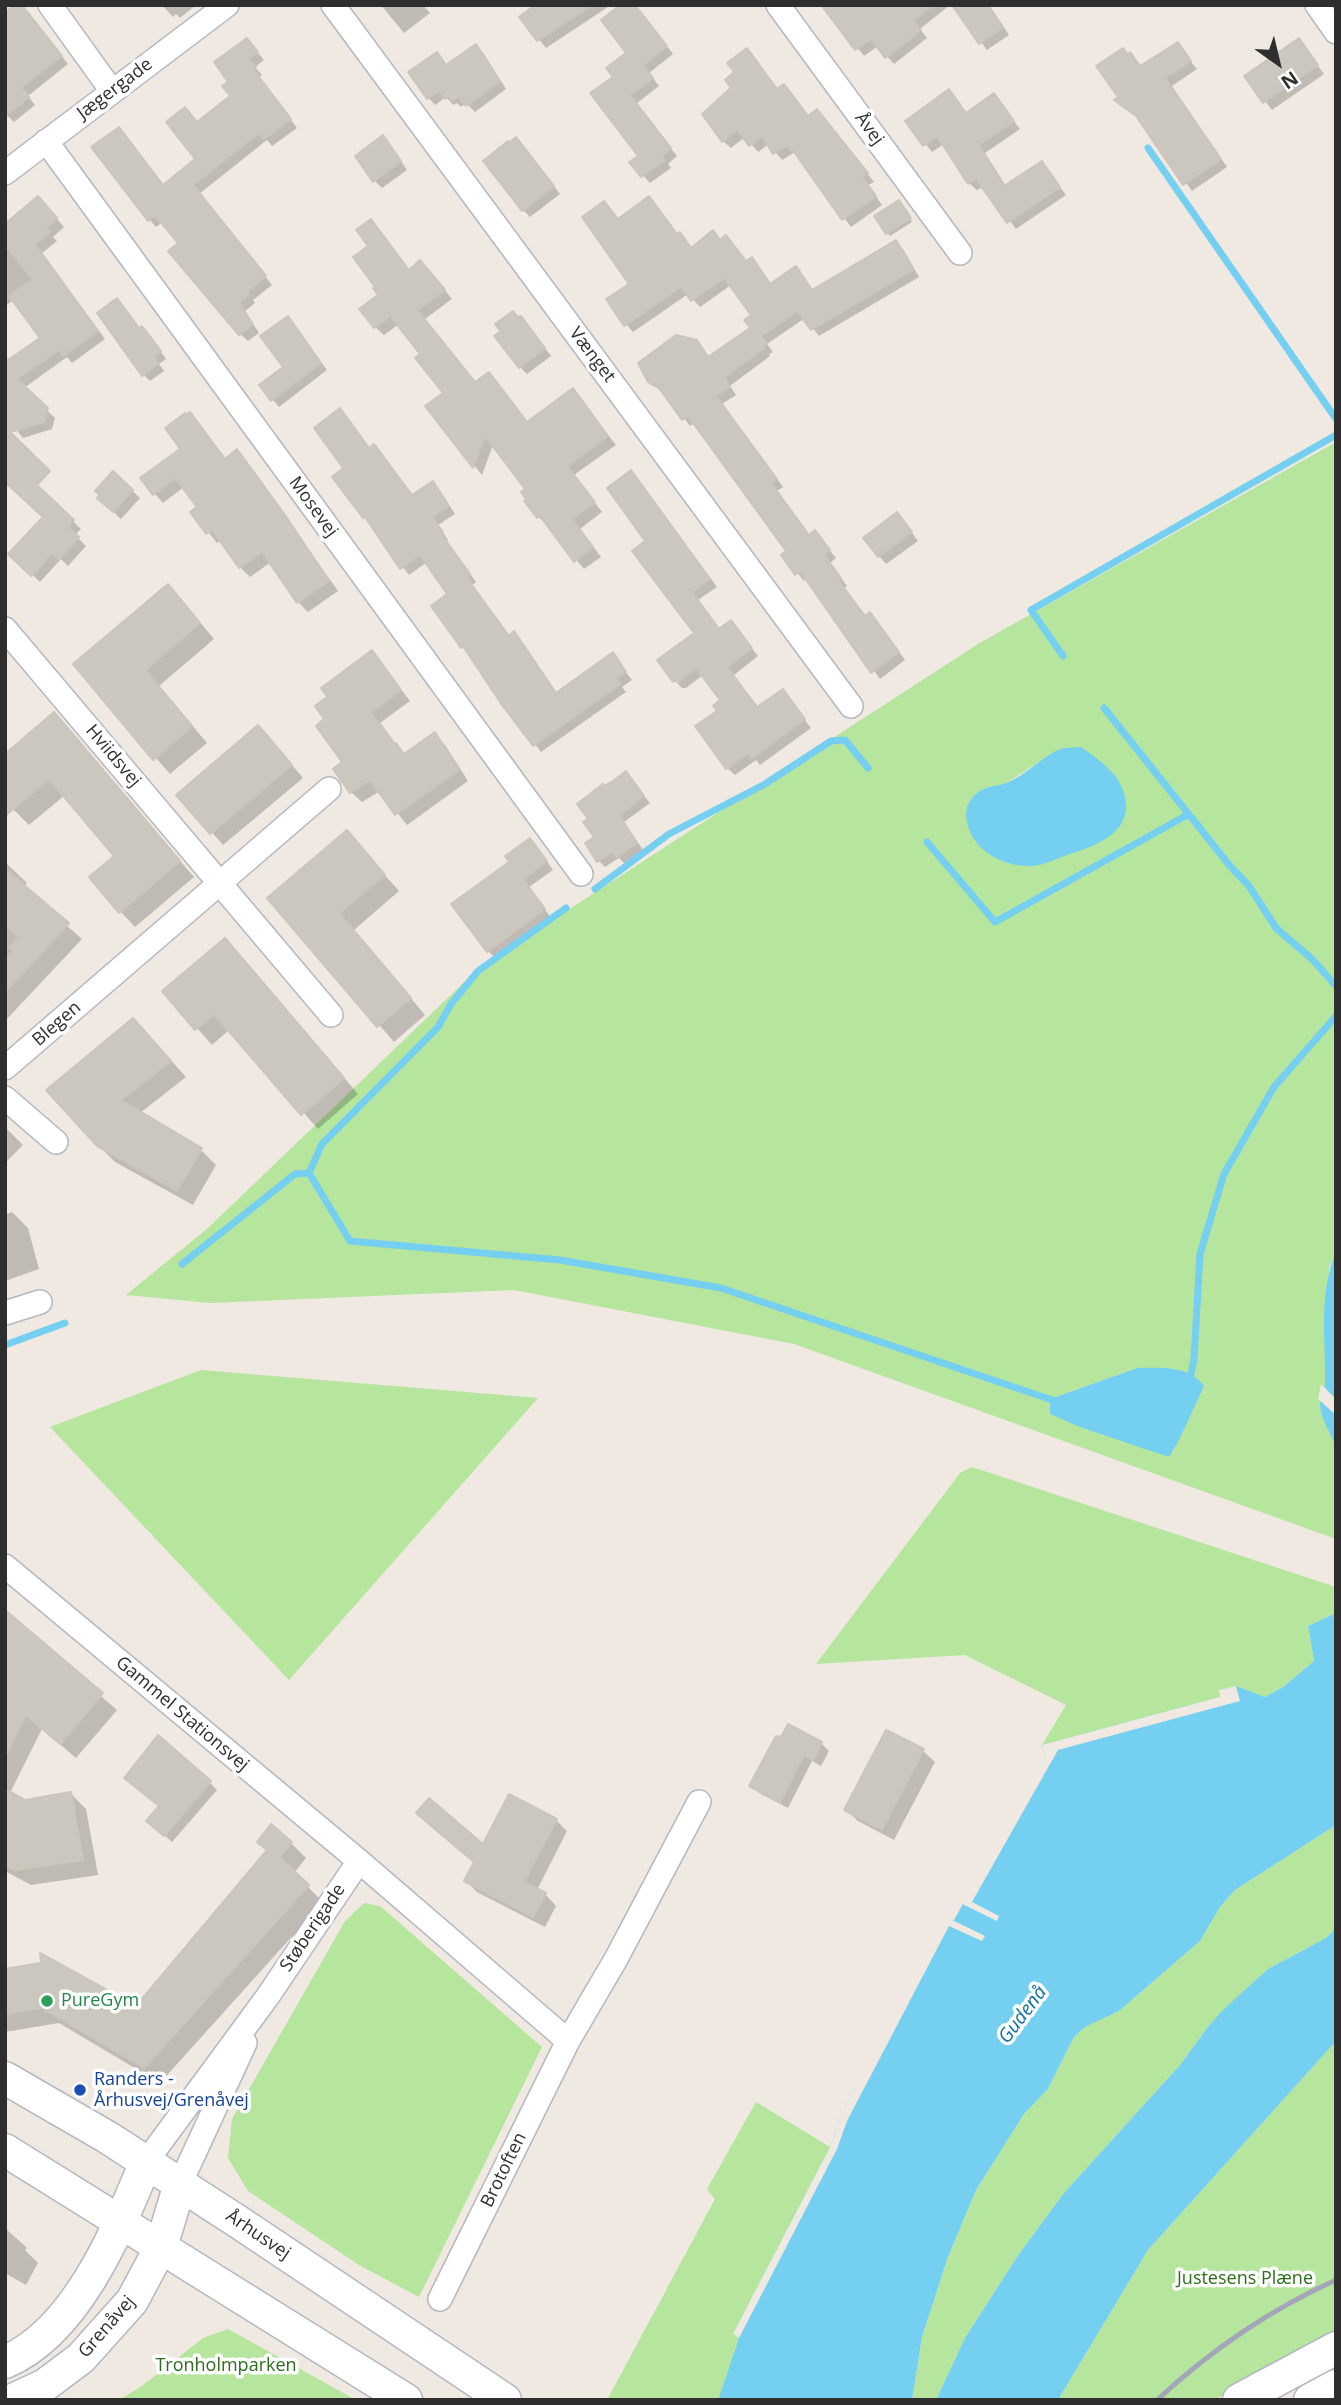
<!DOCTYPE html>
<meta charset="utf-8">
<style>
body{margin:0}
#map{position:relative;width:1341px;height:2405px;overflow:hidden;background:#efe9e1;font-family:"Open Sans",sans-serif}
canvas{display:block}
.frame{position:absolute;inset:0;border:7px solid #2e2e2e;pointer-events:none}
.north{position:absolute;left:1243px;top:28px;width:70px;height:70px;-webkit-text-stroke:5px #fff;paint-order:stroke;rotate:146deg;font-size:19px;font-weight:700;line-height:28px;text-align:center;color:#2e2e2e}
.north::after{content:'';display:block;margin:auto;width:24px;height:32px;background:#2e2e2e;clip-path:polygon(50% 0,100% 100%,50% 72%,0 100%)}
</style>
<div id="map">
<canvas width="1341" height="2405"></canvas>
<div class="frame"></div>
<div class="north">N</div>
</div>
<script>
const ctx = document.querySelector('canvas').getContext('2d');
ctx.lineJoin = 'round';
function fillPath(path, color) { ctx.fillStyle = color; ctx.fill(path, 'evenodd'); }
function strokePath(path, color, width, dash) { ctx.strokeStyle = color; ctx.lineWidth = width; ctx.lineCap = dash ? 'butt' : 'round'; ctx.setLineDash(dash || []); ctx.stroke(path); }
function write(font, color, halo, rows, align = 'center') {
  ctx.font = font + ' "Open Sans",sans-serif'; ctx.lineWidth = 7; ctx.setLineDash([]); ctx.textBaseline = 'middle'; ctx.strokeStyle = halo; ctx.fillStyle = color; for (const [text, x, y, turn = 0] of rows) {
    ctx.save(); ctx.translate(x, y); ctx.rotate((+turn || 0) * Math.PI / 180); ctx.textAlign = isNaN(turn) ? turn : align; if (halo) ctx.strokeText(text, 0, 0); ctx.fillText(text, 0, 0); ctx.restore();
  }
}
const green = new Path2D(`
 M1336 442V1250L1329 1268 1325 1386 1320 1405 1328 1431 1336 1446V1539L794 1344 514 1290 210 1303 126 1295 208 1228 480 967 978 644ZM1060 749 1009 864 983 789 1006 783ZM1137 1368 1169 1457 1050 1399Z
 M201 1370 538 1398 289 1680 50 1427Z
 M972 1467 1336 1587V1613L1308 1626 1314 1661 1283 1687 1265 1697 1236 1686 1220 1690 1221 1697 1042 1745 1066 1705 965 1655 816 1664 960 1473Z
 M1336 1825V1928L1326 1938 1268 1969 1207 2028 1180 2065 1064 2193 1019 2254 965 2338 936 2400H912L922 2337 948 2257 976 2190 1024 2114 1048 2089 1074 2037 1084 2027 1119 2011 1200 1941 1220 1907 1235 1890Z
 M364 1903 380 1906 542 2047 419 2297 359 2265 248 2191 228 2158 232 2119 345 1921Z
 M1336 2041V2333L1214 2400H1058L1148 2250Z
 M756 2102 830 2147 733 2334 739 2338 718 2400H607L715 2199 707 2189Z
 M228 2329 356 2400H119L142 2386 203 2338Z`);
const water = new Path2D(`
 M1081 747C1095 757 1116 771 1122 788 1139 830 1099 845 1067 855 1056 859 1043 865 1032 866 1003 867 973 851 967 822 964 809 969 798 980 791 988 786 997 786 1006 783 1025 776 1043 756 1060 749 1066 747 1075 748 1081 747Z
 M1336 1250V1446C1330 1434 1321 1418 1320 1405 1320 1398 1325 1391 1325 1384 1326 1335 1318 1298 1336 1250Z
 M1137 1368C1160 1368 1189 1365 1204 1386L1179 1440 1169 1457 1080 1427 1050 1414V1399Z
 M1336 1613V1825L1235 1890 1220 1907 1200 1941 1119 2011 1085 2027 1074 2037 1048 2089 1024 2114 976 2190 948 2257 922 2337 912 2400H718L739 2338 733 2334 830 2147 839 2120 941 1920H954L1045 1757 1042 1745 1220 1697 1219 1690 1236 1686 1265 1697 1283 1687 1314 1661 1308 1626Z
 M1336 1928V2041L1148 2250 1058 2400H936L965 2338 1019 2254 1064 2193 1180 2065 1207 2028 1223 2010 1268 1969 1326 1938Z`);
const pier = new Path2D(`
 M1321 1384 1336 1399V1415L1318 1399Z
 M1236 1686 1240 1701 1058 1750 972 1902 999 1916 997 1921 958 1902 960 1898 964 1899 1045 1757 1042 1745 1220 1697 1219 1690Z
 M940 1917H946L985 1936 982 1941 949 1926 847 2121 837 2149 739 2338 733 2334 830 2147 839 2120 940 1920 938 1918Z`);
const shadow = new Path2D(`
 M162 5H196L180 18 176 14 173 17Z
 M381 5H423L430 13 404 33Z
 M538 5H607L608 7 546 48 521 17Z
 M634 5 673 54 649 73 659 86 636 104 677 156 668 164 671 168 650 183 632 163 641 156 616 78 629 53Z
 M824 5H950L920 29 927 38 894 64 878 46 864 56Z
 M954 5H989L1009 35 987 50Z
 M26 11 68 64 28 96 35 105 14 122 5 113Z
 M247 40 264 60 255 67 262 75 259 77 297 128 272 146 267 140 199 194 272 285 253 300 255 303 245 311 259 333 248 341 240 334 180 243 163 222 156 227 149 219 119 129 164 186 198 159V123L232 96 231 82Z
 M1299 40 1324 74 1272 110 1247 77Z
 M1177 44 1197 69 1172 86 1227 167 1192 191 1140 120 1117 101 1121 98 1128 56 1130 55 1141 68Z
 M476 46 484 54 506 89 475 112 466 103 461 107 457 103 453 105 446 97 435 105 428 97 437 54 447 66Z
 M747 50 779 91 791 94 809 117 825 119 874 182 868 185 882 205 851 227 795 152 782 160 769 144 758 152 745 137 731 148 723 141 737 73Z
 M949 91 967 114 994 96 1020 129 985 153 1006 186 1042 164 1066 195 1016 229 984 186 977 190 969 183 944 144 932 152 907 121Z
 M390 145 407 170 382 188 375 181Z
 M524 147 560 194 530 217 523 210Z
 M604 203 619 221 680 234 692 249 721 242 747 263 752 259 772 285 796 268 814 291 895 242 903 249 919 277 819 336 805 318 767 344 773 352 769 354 770 356 730 386 736 395 722 404 783 487 777 491 810 536 815 533 836 558 830 563 847 586 844 588 866 617 877 622 905 660 880 679 807 578 804 581 783 555 789 551 695 423 690 426 665 393 649 381 696 341 710 358 752 329 754 315 731 285 700 307 688 294 633 332 626 324 631 284Z
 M902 205 912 222 890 236 887 233Z
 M46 206 64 227 53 237 57 241 42 253 105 339 72 363 67 357 24 388 55 418 52 429 23 438 5 416V357L10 361 43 338 14 300 5 306V226Z
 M371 221 410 271H429L452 299 425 319 476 384 489 374 528 423 573 391 616 445 574 475 602 512 580 529 601 557 584 569 548 525 538 517 527 490 493 445 482 475 427 407 445 393 423 354 399 324 384 335 375 327 381 296 370 246Z
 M294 325 327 370 279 407 261 385 285 368Z
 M528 326 551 356 527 374 520 367Z
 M140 330 149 335 166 359 159 364 164 371 150 381 143 374Z
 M340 410 370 450 374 447 381 454 413 496 432 484 440 491 455 514 438 525 448 540 447 541 476 582 472 585 510 637 514 634 521 641 557 694 612 655 632 680 622 687 626 692 541 752 462 646 450 594 427 562 409 575 334 477 345 468Z
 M190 415 226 460 237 452 246 461 338 591 308 612 298 602 271 562 250 577 240 567 221 540 217 543 193 512 199 508 184 487 163 503 154 493 183 449 187 417Z
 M5 458 81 529 75 535 86 546 68 566 61 559 40 582 11 554 45 518 7 482 5 484Z
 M114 474 140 498 121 519 99 498Z
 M638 480 717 587 698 600 720 631 731 622 758 656 734 675 759 709 783 691 811 728 760 765 756 760 735 775 727 768 719 711 723 701 703 675 686 688H682L675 681 696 633 648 542Z
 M904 522 918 541 886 564 879 556Z
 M183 602 214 639 159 686 207 743 170 774 75 665Z
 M372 652 410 701 380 723 397 746 406 755 435 735 445 745 468 781 407 825 380 791 362 802 351 792 344 763 327 720 329 698Z
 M54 715 194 877 135 927 120 911 116 856 65 795 29 825 5 801Z
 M270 739 303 778 223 845 179 795Z
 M626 774 650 803 624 822 643 850 624 863 619 858 605 867 599 861 596 837 590 819 604 788Z
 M347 833 399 891 354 930 425 1015 394 1042 270 898Z
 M537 847 553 870 529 887 551 918 496 959 488 951 511 862Z
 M5 862 27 883 23 887 82 939 5 1021Z
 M240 956 358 1094 318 1129 230 1029 212 1045 165 991Z
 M149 1036 186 1077 140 1113 200 1149 216 1165 193 1205 115 1162 98 1145Z
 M5 1127 23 1145 5 1163Z
 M12 1212 28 1228 39 1269 5 1281V1215Z
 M5 1613 117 1710 76 1758 42 1729 10 1793 25 1802 70 1793 86 1809 98 1875 31 1885 5 1871Z
 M887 1732 923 1751 935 1762 894 1840 858 1821 846 1810Z
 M782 1739 821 1743 829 1751 821 1766 812 1761 788 1808 759 1793 752 1786Z
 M209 1782 217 1790 172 1842 156 1828Z
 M556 1820 567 1831 537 1890 545 1894 556 1906 545 1927 477 1892 466 1881 484 1847Z
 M291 1843 306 1858 294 1873 323 1902 160 2083 59 2023 5 2032V1971L136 2008Z
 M5 2228 27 2248 25 2250 38 2263 26 2285 5 2273Z`);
const stream = new Path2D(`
 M1148 148 1336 419
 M1063 656 1031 610 1336 435
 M1104 708 1230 866 1249 886 1276 928 1313 960 1336 986
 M927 842 995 922 1189 814
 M595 889 669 834 765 784 831 741 845 740 868 768
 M566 908 478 971 451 1004 438 1027 322 1144 309 1173 350 1241 560 1260 721 1288 1058 1402
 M182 1264 295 1174 309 1173
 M5 1345 65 1323
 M1189 1384 1194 1359 1200 1254 1224 1174 1274 1087 1336 1016`);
const building = new Path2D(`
 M14 5H22L62 56 21 87 29 97 5 116V13Z
 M535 5H592L537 41 519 17Z
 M620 5H635L667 46 643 65 653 78 630 95 671 148 662 156 665 160 641 177 629 162 638 156 590 93 613 77 606 68 626 53 601 20Z
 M821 5H933L913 21 921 30 885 58 871 39 855 50Z
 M952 5H988L1003 27 979 44Z
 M247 38 258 52 249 59 256 67 253 69 291 119 264 139 259 133 193 185 266 276 247 292 249 294 239 303 253 324 239 335 168 251 178 243 155 215 148 221 91 147 119 127 163 185 195 159 166 122 185 107 197 122 230 96 222 86 228 82 214 62Z
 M1299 38 1318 65 1263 103 1244 76Z
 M1178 42 1191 61 1165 78 1221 159 1183 185 1136 116 1114 100 1118 97 1096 66 1123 48 1128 55 1130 52 1140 66Z
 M476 44 500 81 466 106 458 96 452 101 448 96 445 99 439 90 427 99 408 72 437 52 446 65Z
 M747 48 777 89 784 84 808 116 817 109 868 173 862 177 876 196 842 220 792 149 791 151 787 146 773 154 762 136 749 146 737 130 722 142 702 114 731 88 725 80 734 72 727 63Z
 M949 89 966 113 994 93 1014 121 978 145 1004 186 1042 161 1060 187 1007 223 976 179 968 184 937 136 923 146 905 121Z
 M383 135 401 161 373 182 355 156Z
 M516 137 554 186 522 211 483 161 508 141 509 143Z
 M38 196 57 218 46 228 50 232 35 244 98 331 63 356 59 350 17 379 48 408 44 422 10 432 50 471 37 485 74 520 68 527 79 537 59 559 52 553 31 576 8 554 43 517 5 482V362L40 338 9 296 33 279 5 246V224Z
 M649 196 677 234 680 232 691 248 713 230 720 240 726 235 746 261 752 257 770 284 796 266 812 290 896 240 913 270 811 330 797 311 761 336 767 344 763 346 764 348 724 378 730 387 716 396 777 479 771 483 809 535 815 530 830 550 824 555 841 578 838 580 865 616 870 612 899 652 871 673 800 571 795 575 781 555 786 551 688 416 682 420 659 388 648 382 638 363 676 335 697 340 708 357 750 328 744 320 751 315 724 278 691 301 681 287 624 326 606 299 629 284 582 217 604 201 618 219Z
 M899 200 911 218 886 234 874 216Z
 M371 219 409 270 420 260 445 290 417 310 475 382 489 372 527 422 573 388 608 436 567 466 595 502 572 519 593 547 574 562 540 516 537 518 524 501 526 499 521 492 525 489 485 436 473 468 425 406 443 393 415 358 420 354 390 316 374 328 359 309 378 295 373 288 375 287 353 257 368 246 356 230Z
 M117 298 139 328 142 326 161 351 154 357 158 364 142 376 97 313Z
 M513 311 518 317 521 316 545 348 519 368 494 336 501 331 495 324Z
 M288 316 321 363 271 401 259 385 283 367 260 336Z
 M340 408 369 448 374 444 412 495 433 481 449 506 432 517 443 532 441 534 470 574 466 577 509 636 514 631 556 693 613 652 626 672 616 679 620 684 533 746 502 705 463 646 461 648 431 606 447 594 420 555 400 569 365 517 363 518 332 477 343 468 314 428Z
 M190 412 225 459 237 449 285 515 329 581 297 603 262 552 239 568 212 530 206 534 190 512 197 507 175 478 153 495 140 478 180 449 165 428 185 413 187 415Z
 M631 470 710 579 692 592 719 629 731 620 752 648 727 667 757 707 783 689 805 719 752 758 748 753 726 769 695 726 717 711 713 706 720 700 696 668 678 682 676 680 673 682 657 660 694 633 632 551 645 541 607 488Z
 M113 471 133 490 113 512 97 498 100 495 95 491Z
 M897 512 912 532 878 557 863 538Z
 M168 584 200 623 145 670 192 726 153 760 73 664Z
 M372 650 401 690 371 712 395 744 396 743 404 754 435 732 459 770 395 815 370 780 350 793 333 769 342 762 316 726 324 719 315 706 327 697 321 688Z
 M54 712 180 861 119 913 89 877 114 856 49 779 5 816V754Z
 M258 725 292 765 210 834 176 795Z
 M626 771 644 796 619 815 637 843 617 857 612 852 597 862 585 843 594 837 583 822 588 819 577 804 603 784 604 786 613 781Z
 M347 830 385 875 339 913 411 998 377 1027 267 898Z
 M530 838 547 861 523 879 545 909 487 952 451 904 509 862 505 856Z
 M5 869 69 923 5 992V960L14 951 10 947 19 937 5 925Z
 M225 938 344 1078 301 1115 214 1014 195 1030 162 991Z
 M133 1018 171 1061 121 1100 202 1148 177 1191 97 1146 46 1090Z
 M5 1610 103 1693 60 1744 26 1715 5 1757Z
 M788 1724 822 1742 813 1760 804 1755 780 1802 749 1786 776 1736 781 1737Z
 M886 1730 924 1749 882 1830 844 1810Z
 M158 1735 211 1781 164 1836 146 1821 159 1806 124 1778Z
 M5 1789 25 1800 71 1792 83 1860 14 1870 5 1865Z
 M509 1794 557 1819 524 1882 546 1893 533 1917 464 1881 474 1862 416 1813 429 1798 483 1844Z
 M271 1824 292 1842 279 1857 309 1885 144 2068 42 2008 5 2014V1969L41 1963 40 1953 136 2006 267 1850 257 1842Z`);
const street = new Path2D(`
 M50 5 112 91
 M333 5 851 706
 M778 5 960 253
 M1317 5 1336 32
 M46 141 581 874
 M5 173 227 5
 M5 629 331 1015
 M5 1068 329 789
 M5 1098 56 1142
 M5 1313 40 1302
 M5 1566 359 1861 568 2041
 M146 2162 268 1996 359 1861
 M180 2184 245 2043
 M440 2299 568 2041 616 1959 699 1802`);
const secondary = new Path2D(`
 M5 2078 107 2137 237 2221 505 2400
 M5 2150 406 2400
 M5 2362C77 2332 118 2229 146 2162
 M13 2400 45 2385 81 2358 132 2301 161 2247 180 2184
 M1239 2400 1336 2348
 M1310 2400 1336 2386`);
const rail = new Path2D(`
 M1157 2400C1209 2352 1271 2309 1336 2280`);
const markers = [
 [47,2001,7,"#2e9e5b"],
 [80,2090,7,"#1a4fb4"]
];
const streetNames = [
 ["Jægergade",115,89,-37],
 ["Åvej",869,129,54],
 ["Vænget",592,355,53],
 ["Mosevej",313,507,54],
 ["Hviidsvej",113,756,50],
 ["Blegen",57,1024,-41],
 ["Gammel Stationsvej",182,1714,40],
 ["Støberigade",313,1928,-56],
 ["Brotoften",504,2170,-64],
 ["Århusvej",258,2235,34],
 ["Grenåvej",107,2327,-49]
];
const leisureNames = [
 ["PureGym",61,2001]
];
const transitNames = [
 ["Randers -",94,2080],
 ["Århusvej/Grenåvej",94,2101]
];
const parkNames = [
 ["Justesens Plæne",1245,2279],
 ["Tronholmparken",226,2366]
];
const waterNames = [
 ["Gudenå",1023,2015,-53]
];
fillPath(green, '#b6e59e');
fillPath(water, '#75cff0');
fillPath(pier, '#efe9e1');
fillPath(shadow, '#0003');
strokePath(stream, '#75cff0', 7);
fillPath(building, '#cbc7bf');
strokePath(building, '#cbc5ba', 2);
strokePath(street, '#b4b7c1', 26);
strokePath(secondary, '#b4b7c1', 35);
strokePath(street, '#fff', 23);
strokePath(secondary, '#fff', 32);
strokePath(rail, '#a3a6b8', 5);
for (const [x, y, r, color] of markers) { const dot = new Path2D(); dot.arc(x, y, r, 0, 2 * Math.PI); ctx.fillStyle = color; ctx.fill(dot); strokePath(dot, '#fff', 2.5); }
write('18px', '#2e2e2e', '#fff', streetNames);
write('18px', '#27864d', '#fff', leisureNames, 'left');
write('18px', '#164399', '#fff', transitNames, 'left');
write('18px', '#2c6e1b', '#fff', parkNames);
write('italic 19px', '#0d6fa3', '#fff', waterNames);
</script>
